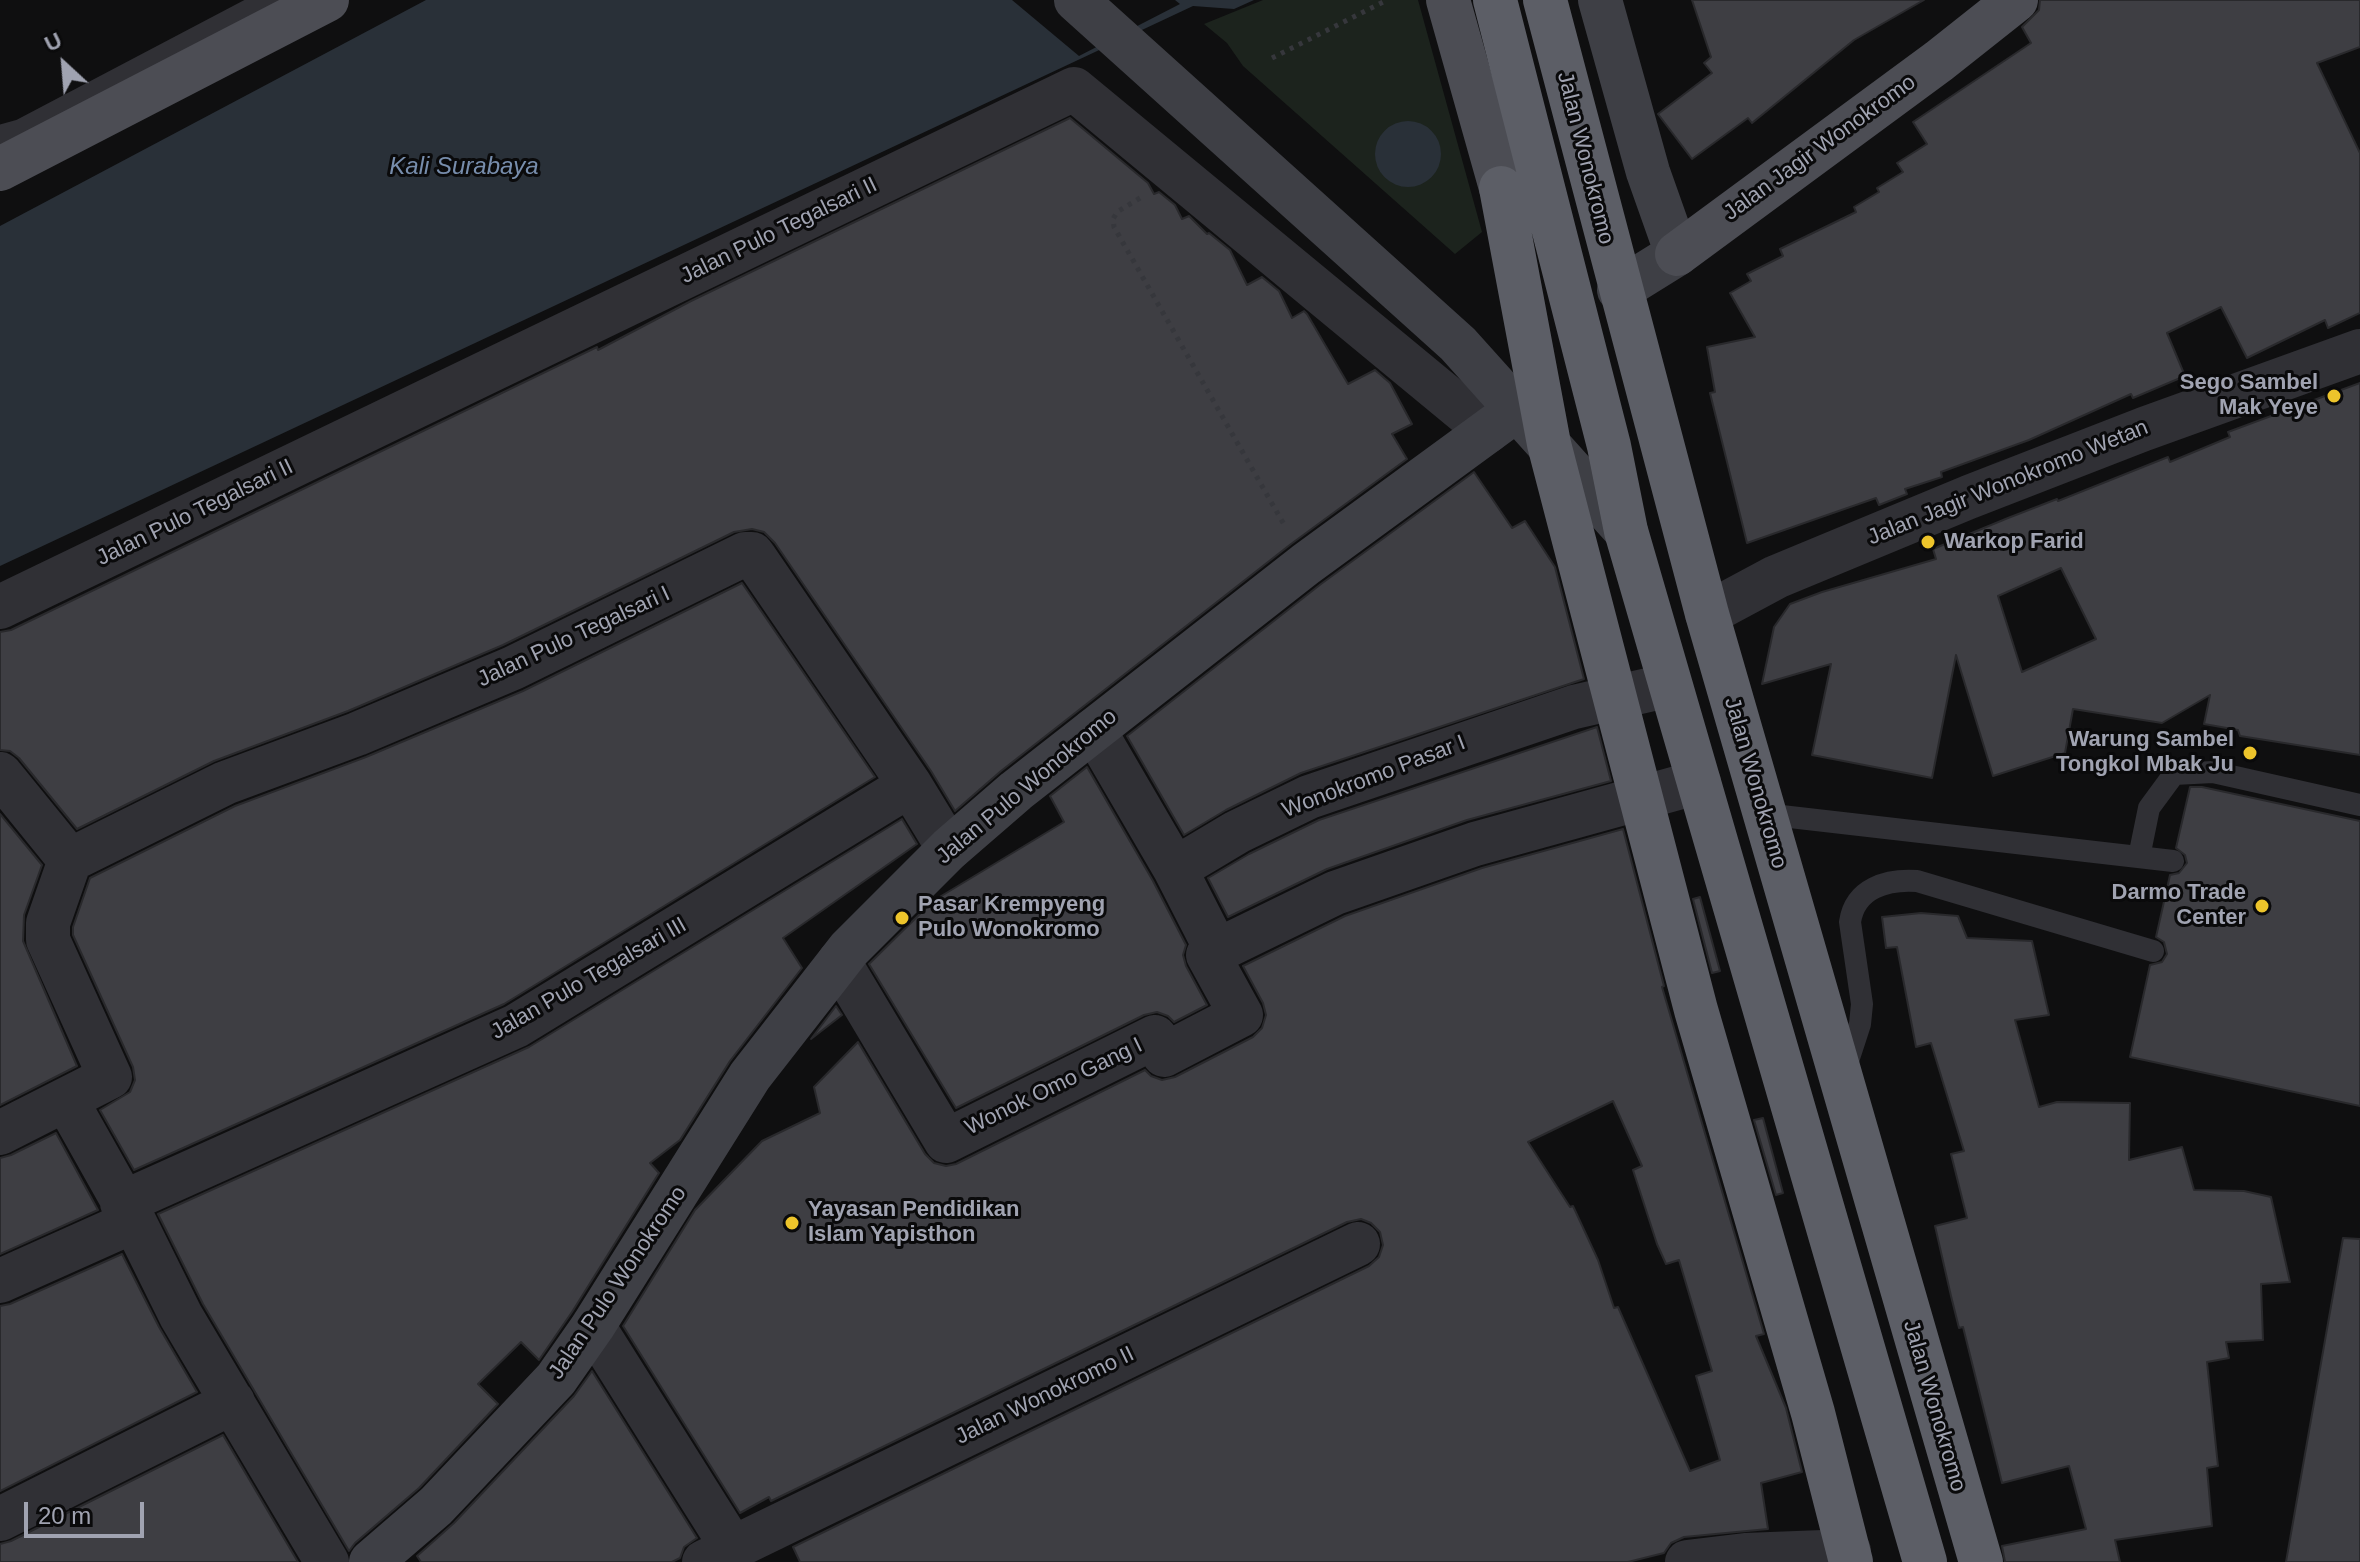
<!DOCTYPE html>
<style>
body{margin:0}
#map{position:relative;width:2360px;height:1562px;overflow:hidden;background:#0f0f10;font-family:Helvetica,sans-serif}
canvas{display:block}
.north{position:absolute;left:24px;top:24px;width:80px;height:80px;-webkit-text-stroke:6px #0a0a0b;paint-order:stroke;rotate:334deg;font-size:22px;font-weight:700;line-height:32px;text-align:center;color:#a0a3b1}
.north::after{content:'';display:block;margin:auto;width:28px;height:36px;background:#a0a3b1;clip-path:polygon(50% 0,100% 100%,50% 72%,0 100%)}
.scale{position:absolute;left:24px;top:1502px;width:120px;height:36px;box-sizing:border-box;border:4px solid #a0a3b1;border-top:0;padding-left:10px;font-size:24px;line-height:28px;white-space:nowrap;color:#a0a3b1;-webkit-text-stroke:6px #0a0a0b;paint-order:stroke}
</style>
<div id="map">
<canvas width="2360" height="1562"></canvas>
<div class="north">U</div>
<div class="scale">20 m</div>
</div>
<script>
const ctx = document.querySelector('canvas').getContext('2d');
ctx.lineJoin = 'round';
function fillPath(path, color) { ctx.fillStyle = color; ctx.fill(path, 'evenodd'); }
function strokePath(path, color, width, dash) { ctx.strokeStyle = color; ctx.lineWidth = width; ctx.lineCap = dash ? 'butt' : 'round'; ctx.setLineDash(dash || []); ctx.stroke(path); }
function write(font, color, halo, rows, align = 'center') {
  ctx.font = font + ' Helvetica,sans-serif'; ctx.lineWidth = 6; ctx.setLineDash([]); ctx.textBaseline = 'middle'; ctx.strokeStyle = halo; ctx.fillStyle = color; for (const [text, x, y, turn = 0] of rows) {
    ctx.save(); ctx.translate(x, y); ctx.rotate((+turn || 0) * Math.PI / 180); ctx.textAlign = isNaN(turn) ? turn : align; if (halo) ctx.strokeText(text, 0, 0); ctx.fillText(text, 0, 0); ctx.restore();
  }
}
const green = new Path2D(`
 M1263 0H1418L1482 232 1455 254 1243 66 1227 43 1204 24Z`);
const water = new Path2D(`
 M426 0H1254L1234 9 1193 6 0 566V226Z
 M1375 154a33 33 0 1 1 66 0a33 33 0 1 1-66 0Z`);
const pier = new Path2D(`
 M1012 0H1175L1180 4 1079 56Z`);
const building = new Path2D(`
 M1692 0H1924L1854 40 1752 123 1748 118 1692 159 1658 114 1712 73 1704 63 1711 57Z
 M2040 0H2360V47L2317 63 2360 153V313L2328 328 2325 320 2247 358 2221 307 2167 333 2185 376 2133 398 2131 394 2029 440 1941 472 1942 477 1905 489 1907 494 1879 505 1876 498 1747 543 1710 393 1715 392 1707 347 1755 337 1730 293 1751 281 1747 274 1783 256 1780 249 1856 212 1854 207 1879 192 1877 188 1903 172 1897 163 1927 144 1913 122 2031 43 2022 27 2039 10Z
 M1070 118 1148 183 1154 194 1159 192 1175 205 1182 219 1189 216 1207 234 1209 233 1230 250 1247 285 1262 277 1279 291 1292 318 1304 311 1307 314 1348 384 1375 370 1390 383 1412 424 1392 434 1407 459 1291 544 1001 771 955 811 931 771 775 543 764 532 752 529 734 532 503 645 348 711 214 761 77 829 19 758 10 751 0 750V632L11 630 597 347 598 350 691 301Z
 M2360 383V755L2240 736 2238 730 2204 724 2210 695 2162 723 2073 709 2065 753 1993 776 1956 655 1932 778 1812 755 1831 664 1762 684 1774 627 1790 604 1822 592 1936 559 1933 549 2008 518 2057 499 2058 501 2168 457 2170 462 2230 437 2228 432ZM2061 568 2096 639 2022 672 1998 596Z
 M1474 472 1512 528 1525 521 1555 567 1584 679 1301 773 1226 810 1184 835 1127 736 1321 584Z
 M742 583 875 777 504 1004 134 1170 100 1110 130 1092 135 1080 133 1067 73 935V927L90 878 235 806 366 757 523 691Z
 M1597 727 1611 781 1467 820 1327 869 1228 917 1208 878 1249 854 1319 820Z
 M1087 767 1153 881 1186 945 1183 955 1186 966 1207 1005 1174 1022 1168 1016 1157 1012 1144 1015 956 1108 869 964 933 901 1064 822 1050 796Z
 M2190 787H2202L2360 821V1106L2130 1057 2150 965 2162 962 2167 954 2164 942 2156 937 2170 875 2179 873 2187 863 2185 855 2176 848Z
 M0 814 42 865 24 915 23 941 77 1066 0 1105Z
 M902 819 917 844 783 938 802 968 730 1061 680 1140 650 1163 659 1173 572 1312 539 1360 521 1342 478 1384 498 1404 419 1488 355 1543 349 1551 203 1304 158 1214 529 1047Z
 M1623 829 1664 986 1662 987 1764 1334 1756 1336 1786 1408 1802 1472 1761 1483 1768 1529 1684 1537 1671 1543 1664 1553 1628 1562H800L793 1547 1369 1266 1379 1257 1383 1245 1380 1232 1371 1223 1361 1219 1347 1222 771 1501 769 1497 740 1513 623 1326 695 1210 762 1141 820 1113 814 1087 858 1042 925 1154 934 1163 946 1166 956 1164 1145 1070 1151 1076 1162 1080 1175 1077 1253 1037 1262 1028 1266 1015 1263 1003 1243 966 1345 916 1482 868ZM1613 1101 1642 1166 1633 1170 1657 1244 1666 1264 1679 1260 1712 1371 1696 1376 1720 1460 1690 1471 1618 1307 1614 1308 1598 1260 1573 1206 1570 1207 1528 1142Z
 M1700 897 1720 971 1712 973 1693 899Z
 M1921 913 1958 916 1967 938 2032 941 2049 1015 2015 1020 2039 1107 2057 1102 2130 1103 2129 1160 2182 1147 2194 1190 2244 1191 2271 1197 2290 1282 2261 1284 2263 1340 2226 1342 2229 1358 2207 1362 2218 1466 2207 1468 2212 1526 2115 1540 2120 1562H2005L2002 1546 2086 1529 2069 1466 2002 1483 1963 1327 1959 1328 1951 1296 1935 1226 1967 1218 1951 1154 1964 1151 1931 1043 1916 1047 1897 947 1886 948 1882 917Z
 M836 1006 842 1015 811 1039Z
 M1763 1118 1783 1193 1776 1195 1754 1120Z
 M56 1133 98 1210 0 1254V1158L11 1155Z
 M2343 1238 2360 1239V1562H2286Z
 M122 1254 159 1327 197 1392 0 1491V1306L10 1304Z
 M592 1371 697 1538 684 1547 680 1558 672 1562H421L417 1556 454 1523 574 1396Z
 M223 1435 298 1562H0V1544L11 1541Z`);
const path = new Path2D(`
 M1272 58 1387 0
 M1140 198 1117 212 1113 219 1114 227 1286 528`);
const lane = new Path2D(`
 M0 136 21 130 268 0
 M1764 814 2173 861
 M2139 857 2149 808 2174 774 2213 772 2360 805
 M1845 1070 1860 1024 1862 1004 1850 922C1855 888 1887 879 1917 881L2153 951`);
const street = new Path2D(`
 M0 607 1074 89 1488 431
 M1707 614 1776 577 1969 497 2144 429 2360 351
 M1094 730 1175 869
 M0 774 70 860
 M1217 951 1175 869 1237 832 1309 797 1574 707 1670 685
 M839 962 946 1141 1155 1037 1164 1055 1241 1015 1208 955 1335 893 1475 844 1699 782
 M66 1100 134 1221 181 1316 327 1562
 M0 1133 110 1077 48 940V923L70 860 225 783 357 734 513 668 745 554H752L755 558 910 785 949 849
 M122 1203 516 1026 910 785
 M0 1281 134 1221
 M593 1326 732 1547
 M0 1519 233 1402
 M704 1562 1358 1244
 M1687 1562 1745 1555 1849 1551`);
const secondary = new Path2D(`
 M1076 0 1458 344 1626 531
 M1600 0 1648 172 1677 254 1619 290
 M371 1562 436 1506 556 1379 593 1326 750 1076 849 949 949 849 1016 791 1306 564 1518 409`);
const primary = new Path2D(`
 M1448 0 1501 188
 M0 169 327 0
 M1677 254 1939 61 2016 0`);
const highway = new Path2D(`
 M1495 0 1609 446 1626 531 1925 1562
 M1545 0 1707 614 1981 1562
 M1501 188 1549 444 1696 1010 1813 1413 1851 1562`);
const markers = [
 [2334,396,8,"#edc42b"],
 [1928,542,8,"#edc42b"],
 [2250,753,8,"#edc42b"],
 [2262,906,8,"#edc42b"],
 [902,918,8,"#edc42b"],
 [792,1223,8,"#edc42b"]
];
const streetNames = [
 ["Jalan Jagir Wonokromo",1820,148,-36],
 ["Jalan Wonokromo",1585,158,76],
 ["Jalan Pulo Tegalsari II",779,231,-26],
 ["Jalan Jagir Wonokromo Wetan",2008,483,-22],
 ["Jalan Pulo Tegalsari II",195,513,-26],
 ["Jalan Pulo Tegalsari I",574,637,-25],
 ["Wonokromo Pasar I",1374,777,-21],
 ["Jalan Wonokromo",1755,783,74],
 ["Jalan Pulo Wonokromo",1027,787,-40],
 ["Jalan Pulo Tegalsari III",589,979,-30],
 ["Wonok Omo Gang I",1054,1087,-26],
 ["Jalan Pulo Wonokromo",618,1283,-56],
 ["Jalan Wonokromo II",1045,1396,-26],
 ["Jalan Wonokromo",1934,1406,74]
];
const poiNames = [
 ["Sego Sambel",2318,383],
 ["Mak Yeye",2318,408],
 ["Warkop Farid",1944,542,"left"],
 ["Warung Sambel",2234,740],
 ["Tongkol Mbak Ju",2234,765],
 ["Darmo Trade",2246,893],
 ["Center",2246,918],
 ["Pasar Krempyeng",918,905,"left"],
 ["Pulo Wonokromo",918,930,"left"],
 ["Yayasan Pendidikan",808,1210,"left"],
 ["Islam Yapisthon",808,1235,"left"]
];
const waterNames = [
 ["Kali Surabaya",464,167]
];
fillPath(green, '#1c231d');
fillPath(water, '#293038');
fillPath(pier, '#0f0f10');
fillPath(building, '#3e3e43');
strokePath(building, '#29292c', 2);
strokePath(path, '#36373c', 5, [4, 6]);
strokePath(lane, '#303035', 22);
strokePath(street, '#303035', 44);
strokePath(secondary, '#3e3f45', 44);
strokePath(primary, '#4c4d54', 44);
strokePath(highway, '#5c5e66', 44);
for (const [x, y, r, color] of markers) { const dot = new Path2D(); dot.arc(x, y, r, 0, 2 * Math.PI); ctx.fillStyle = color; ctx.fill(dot); strokePath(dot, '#0a0a0b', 3); }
write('22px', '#a0a3b1', '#0a0a0b', streetNames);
write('bold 22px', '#a0a3b1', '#0a0a0b', poiNames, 'right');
write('italic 24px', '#778dac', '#0a0a0b', waterNames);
</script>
